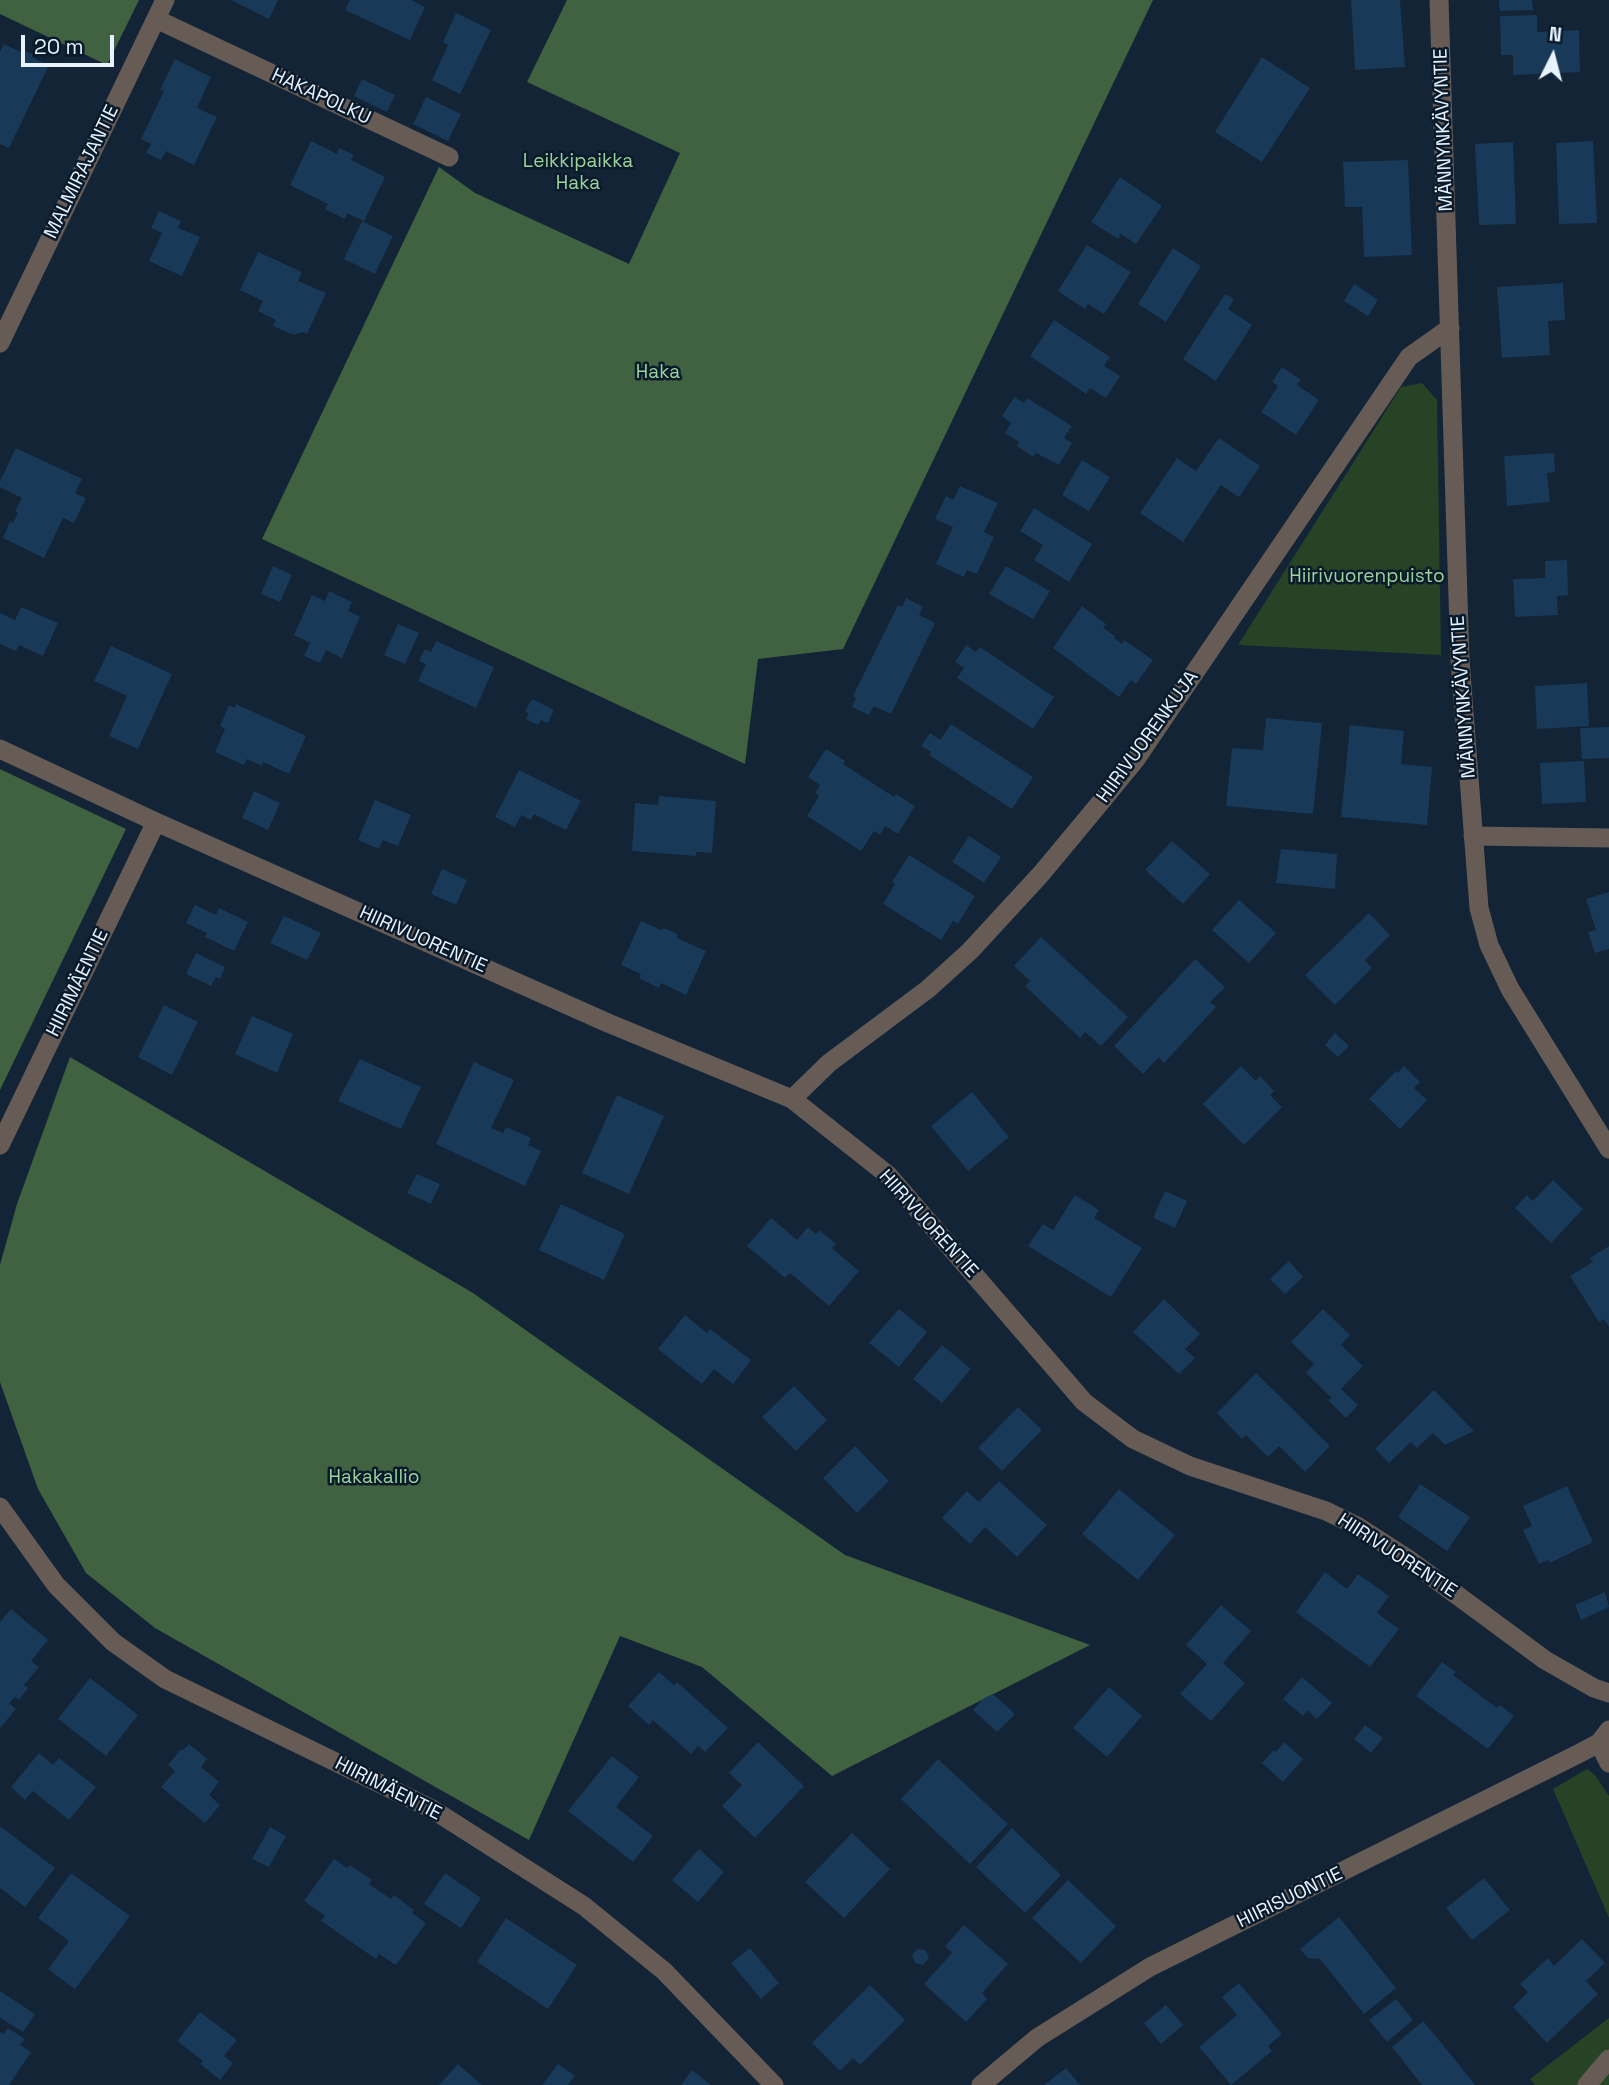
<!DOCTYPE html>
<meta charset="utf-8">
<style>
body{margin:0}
#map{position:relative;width:1609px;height:2085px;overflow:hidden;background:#122435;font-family:"Space Grotesk",sans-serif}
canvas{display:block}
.north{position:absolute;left:1518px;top:21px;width:70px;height:70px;-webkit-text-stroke:5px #091a2b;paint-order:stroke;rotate:6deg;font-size:19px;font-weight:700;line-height:28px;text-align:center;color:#e8f3ff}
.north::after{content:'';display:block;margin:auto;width:24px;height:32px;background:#e8f3ff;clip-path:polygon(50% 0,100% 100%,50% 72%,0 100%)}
.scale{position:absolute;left:21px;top:35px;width:93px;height:32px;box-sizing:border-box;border:4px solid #e8f3ff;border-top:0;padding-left:9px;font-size:21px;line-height:24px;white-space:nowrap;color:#e8f3ff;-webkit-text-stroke:5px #091a2b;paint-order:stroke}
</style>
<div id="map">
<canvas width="1609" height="2085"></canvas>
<div class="north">N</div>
<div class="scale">20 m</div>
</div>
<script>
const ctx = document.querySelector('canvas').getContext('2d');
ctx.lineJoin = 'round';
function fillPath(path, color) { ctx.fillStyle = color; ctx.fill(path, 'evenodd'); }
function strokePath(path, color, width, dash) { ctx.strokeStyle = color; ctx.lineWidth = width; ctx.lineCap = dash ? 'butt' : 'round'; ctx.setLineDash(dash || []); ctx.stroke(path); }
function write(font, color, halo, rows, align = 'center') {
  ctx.font = font + ' "Space Grotesk",sans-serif'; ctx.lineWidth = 5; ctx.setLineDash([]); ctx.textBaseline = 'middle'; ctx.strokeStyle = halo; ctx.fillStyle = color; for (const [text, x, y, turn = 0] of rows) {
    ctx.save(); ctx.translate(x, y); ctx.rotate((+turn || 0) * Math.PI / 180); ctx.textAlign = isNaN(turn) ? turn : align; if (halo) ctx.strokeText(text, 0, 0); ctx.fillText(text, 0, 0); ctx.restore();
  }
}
const green = new Path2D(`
 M1422 383 1437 400 1441 655 1238 645 1401 387Z
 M1587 1769 1595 1775 1609 1796V1918L1553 1789Z
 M1609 2018V2085H1535L1530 2079Z`);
const forest = new Path2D(`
 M0 0H139L107 65 0 14Z
 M567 0H1153L843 649 758 659 745 764 262 539 439 167 475 193 629 264 680 153 527 82Z
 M0 769 126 829 0 1090Z
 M70 1057 473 1293 845 1555 1090 1645 832 1776 702 1667 620 1636 529 1840 155 1628 86 1573 38 1489 0 1382V1265L17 1204Z`);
const building = new Path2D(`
 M231 0H278L269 19Z
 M350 0H411L425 7 410 40 345 10Z
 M1351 0H1400L1405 67 1355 70Z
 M1499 0H1532L1533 10 1500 11Z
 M456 13 491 30 460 94 432 80 448 45 443 42Z
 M1537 15V32L1579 30 1580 72 1513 75V55H1501L1500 16Z
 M4 44 21 52 25 51 32 54 33 58 49 65 9 148 0 144V52Z
 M1262 57 1310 88 1262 162 1215 132Z
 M175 59 211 77 197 108 217 117 194 165 166 151 161 160 146 153 151 144 141 139 164 91 160 90Z
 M362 79 395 95 387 112 354 96Z
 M426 97 461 114 448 141 413 124Z
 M311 141 337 154 339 148 354 155 351 160 385 177 364 221 347 213 345 219 325 209 328 204 290 185Z
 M1593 141 1597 223 1559 224 1556 143Z
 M1513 142 1516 224 1479 225 1475 144Z
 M1408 160 1412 255 1364 257 1362 207H1345L1343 162Z
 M1120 177 1162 206 1136 244 1121 234 1118 239 1091 222Z
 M159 211 181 221 178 228 200 237 182 276 149 261 162 233 151 228Z
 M362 221 393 236 375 274 344 259Z
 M1087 245 1131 272 1104 314 1088 304 1085 309 1058 291Z
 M1173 248 1201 266 1166 322 1138 304Z
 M258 252 302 272 298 281 326 293 307 334 302 332 294 335 273 326 276 320 258 311 263 301 240 290Z
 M1563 283 1565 320 1548 321 1550 355 1502 358 1497 287Z
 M1354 284 1378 300 1368 316 1344 301Z
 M1225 294 1234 299 1228 309 1252 325 1216 381 1183 359Z
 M1054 320 1110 357 1104 366 1120 376 1106 398 1090 388 1086 394 1030 356Z
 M1282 367 1301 380 1297 385 1319 400 1296 435 1261 412 1278 386 1272 382Z
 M1014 397 1024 403 1027 398 1072 426 1064 438 1072 443 1059 465 1036 453 1033 457 1017 446 1019 442 1005 433 1011 423 1002 416Z
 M1219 438 1260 466 1239 497 1221 485 1183 542 1140 513 1177 458 1196 471Z
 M16 448 82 479 75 493 86 498 74 523 63 518 44 558 3 538 10 521 13 523 18 513 15 511 22 498 0 487V481Z
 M1554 453 1555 472 1547 473 1550 502 1507 506 1504 456Z
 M1082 460 1110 477 1089 511 1062 495Z
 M960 486 998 503 984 532 994 537 977 574 967 570 964 577 936 564 953 527 935 519 946 496 953 500Z
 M1034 508 1092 544 1069 582 1034 560 1043 545 1020 531Z
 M1567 560 1568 595 1557 596 1558 615 1515 617 1513 579 1545 578V561Z
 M273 566 292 575 280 602 261 594Z
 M1006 566 1050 591 1033 619 989 594Z
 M329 591 352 602 348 611 360 617 342 658 326 650 320 663 304 656 310 643 294 635 312 595 325 601Z
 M906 598 923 607 919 615 935 623 891 714 874 706 869 715 852 707 856 698 853 696 898 605 902 607Z
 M1082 606 1106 624 1103 628 1115 636 1114 638 1122 644 1124 640 1153 660 1136 684 1131 680 1119 697 1053 648Z
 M21 607 58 623 43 656 19 645 16 651 0 644V613L15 620Z
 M398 624 419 633 405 664 384 655Z
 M436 641 494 667 476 708 418 681 426 664 419 661 425 649 431 652Z
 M966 645 976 652 980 647 1054 697 1033 729 957 678 964 668 955 662Z
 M111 646 172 674 138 749 109 736 127 696 94 681Z
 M1587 683 1589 726 1537 729 1535 686Z
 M532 699 554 710 548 723 541 720 538 725 526 719 529 714 525 711Z
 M236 704 306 736 289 774 263 762 262 766 247 759 244 765 215 752 225 729 220 726 229 705 235 708Z
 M1266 718 1322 723 1313 814 1226 806 1232 748 1263 750Z
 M951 724 1033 777 1012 809 929 755 931 752 921 746 930 733 940 740Z
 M1350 725 1404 731 1401 764 1432 767 1427 825 1341 817Z
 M1609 727V758L1582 759 1580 728Z
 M826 749 845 761 843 764 894 797 896 794 915 806 898 834 885 826 880 835 874 831 861 851 807 816 819 796 815 793 820 785 808 777Z
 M1584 761 1586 802 1542 804 1540 763Z
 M519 770 581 801 566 830 534 814 531 820 521 815 515 827 495 817Z
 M254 791 280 803 268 830 242 818Z
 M659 796 716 801 712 853 696 852V856L632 851 635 803 658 805Z
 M375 800 411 815 398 846 383 840 379 849 358 840Z
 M969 836 1001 857 984 883 952 862Z
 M1172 841 1210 874 1183 904 1145 870Z
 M1281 849 1337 854 1335 889 1276 883Z
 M909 855 975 896 958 924 953 921 941 940 883 904 895 884 892 882Z
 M442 869 467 880 456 905 431 894Z
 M1609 892V949L1595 953 1588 932 1596 930 1586 899Z
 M1239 900 1276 933 1249 963 1212 930Z
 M195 905 216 915 219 908 248 922 234 951 205 937 207 933 186 923Z
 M1369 913 1390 935 1365 960 1372 968 1335 1005 1305 975Z
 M284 916 321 933 307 960 270 943Z
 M641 921 661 930 664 928 677 934V938L706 951 686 995 661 983 659 988 639 978 641 974 621 965Z
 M1041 937 1128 1017 1101 1046 1085 1032 1080 1038 1025 986 1030 981 1014 966Z
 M196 953 225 967 220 979 216 977 211 986 186 974Z
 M1195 959 1225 987 1210 1002 1216 1007 1164 1063 1159 1057 1143 1074 1114 1046Z
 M164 1005 198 1022 172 1075 138 1057Z
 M252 1016 293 1034 277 1073 235 1054Z
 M1335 1033 1349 1046 1338 1057 1325 1045Z
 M360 1059 421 1087 401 1129 338 1101Z
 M474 1062 514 1080 491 1128 503 1133 506 1127 531 1138 528 1145 541 1151 525 1186 436 1144Z
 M1241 1066 1256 1081 1260 1076 1274 1091 1270 1095 1282 1107 1244 1145 1203 1104Z
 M1404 1066 1420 1082 1414 1088 1427 1100 1400 1129 1369 1099 1396 1071 1398 1073Z
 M972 1092 1009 1137 968 1171 931 1126Z
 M617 1095 664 1116 629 1194 582 1173Z
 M417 1174 440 1184 431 1204 407 1193Z
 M1553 1180 1583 1209 1551 1243 1515 1208 1527 1195 1533 1201Z
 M1165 1191 1187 1201 1175 1228 1153 1218Z
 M1075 1195 1099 1210 1094 1218 1142 1248 1111 1297 1028 1246 1043 1224 1053 1230Z
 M561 1204 625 1234 604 1280 539 1250Z
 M771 1218 797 1240 808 1227 816 1234 819 1230 836 1244 832 1248 859 1271 829 1306 790 1273 785 1278 747 1246Z
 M1609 1246V1327L1604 1319 1599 1322 1570 1276 1593 1262 1590 1258Z
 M1289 1261 1303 1277 1285 1294 1270 1279Z
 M1164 1299 1200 1334 1185 1349 1195 1358 1179 1374 1133 1332Z
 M899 1309 927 1332 899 1367 869 1343Z
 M1323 1309 1350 1335 1341 1345 1363 1366 1341 1389 1358 1405 1346 1418 1328 1400 1332 1398 1306 1373 1314 1364 1291 1342Z
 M685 1315 707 1333 710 1329 751 1360 733 1384 714 1369 702 1384 658 1349Z
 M942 1345 971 1369 942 1403 913 1379Z
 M1256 1373 1330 1446 1305 1472 1279 1446 1268 1457 1246 1435 1242 1439 1217 1413Z
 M794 1386 827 1420 796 1451 762 1417Z
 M1434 1390 1474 1431 1445 1445 1433 1433 1417 1448 1411 1442 1389 1463 1375 1449Z
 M1018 1407 1042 1430 1002 1471 978 1448Z
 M855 1446 889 1481 857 1513 823 1478Z
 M999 1481 1047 1525 1017 1557 985 1527 970 1544 942 1518 967 1491 979 1502Z
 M1420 1484 1470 1517 1447 1551 1398 1517Z
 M1567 1486 1593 1542 1550 1563 1548 1560 1539 1564 1523 1530 1532 1526 1523 1506Z
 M1119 1489 1175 1535 1138 1580 1082 1534Z
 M1325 1572 1347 1589 1358 1574 1389 1596 1377 1613 1399 1629 1370 1667 1296 1612Z
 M1605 1592 1609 1607 1581 1620 1575 1605Z
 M1221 1605 1251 1631 1223 1663 1245 1683 1211 1721 1180 1694 1207 1664 1186 1645Z
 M11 1609 48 1640 31 1661 39 1667 24 1685 28 1688 19 1700 15 1697 9 1703 16 1709 0 1728V1622Z
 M1442 1662 1456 1672 1453 1675 1497 1708 1500 1705 1514 1716 1488 1749 1416 1696Z
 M659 1672 674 1685 677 1682 728 1728 705 1752 698 1746 691 1754 653 1720 649 1725 628 1706Z
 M1302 1677 1332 1703 1317 1719 1307 1710 1303 1716 1283 1699Z
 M90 1678 138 1715 106 1756 58 1719Z
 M1109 1687 1142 1716 1107 1757 1073 1728Z
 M993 1694 1015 1714 997 1732 973 1710 984 1698Z
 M1365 1725 1383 1738 1371 1753 1354 1739Z
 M758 1742 804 1786 755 1838 722 1806 742 1785 729 1773Z
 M1284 1742 1303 1759 1283 1782 1262 1763 1274 1750 1276 1752Z
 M189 1744 207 1759 201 1767 219 1782 209 1795 220 1805 205 1823 161 1787 175 1771 168 1765 181 1749 183 1750Z
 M39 1753 53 1765 59 1758 96 1787 69 1820 33 1791 25 1800 11 1787Z
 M612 1756 639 1777 616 1807 653 1836 633 1862 568 1811Z
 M938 1759 1008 1824 970 1864 901 1799Z
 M0 1826 55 1868 25 1907 0 1888Z
 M270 1827 286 1836 269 1867 252 1859Z
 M1012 1828 1061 1875 1025 1913 976 1867Z
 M852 1833 890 1869 844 1918 805 1882Z
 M699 1849 724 1872 698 1902 672 1880Z
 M334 1859 347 1868 350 1865 372 1880 369 1884 391 1899 394 1895 414 1910 412 1913 426 1923 396 1965 379 1954 376 1959 321 1921 325 1916 304 1901Z
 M71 1873 130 1916 75 1989 48 1969 69 1941 38 1918Z
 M445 1873 481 1898 461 1928 424 1904Z
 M1484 1878 1510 1910 1472 1940 1446 1908Z
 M1068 1880 1116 1926 1081 1963 1032 1918Z
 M1339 1917 1396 1988 1364 2014 1320 1959 1308 1958 1300 1949Z
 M506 1918 577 1965 548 2009 477 1962Z
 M964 1925 1008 1964 982 1993 987 1999 966 2022 924 1984 952 1953 945 1946Z
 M1582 1939 1605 1963 1586 1981 1598 1994 1547 2043 1513 2007 1528 1992 1520 1984 1548 1958 1554 1966Z
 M750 1948 779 1983 761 1999 731 1963Z
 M917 1949 926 1950 929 1958 923 1965 915 1963 912 1955Z
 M1239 1983 1282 2034 1268 2046 1272 2051 1231 2085 1199 2047 1237 2015 1222 1997Z
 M870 1985 905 2020 860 2065 853 2058 840 2071 812 2043Z
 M0 1991 35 2014 23 2032 0 2018Z
 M1396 1999 1413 2020 1387 2042 1369 2020Z
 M1166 2005 1183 2025 1161 2044 1144 2023Z
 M200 2012 237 2040 224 2056 233 2063 220 2080 200 2064 203 2061 177 2041Z
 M1423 2021 1457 2062 1475 2085H1422L1392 2047Z
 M8 2028 25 2039 20 2045 31 2052 9 2085H0V2032L4 2034Z
 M458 2064 482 2085H439Z
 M558 2064 575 2076 568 2085H542Z
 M1066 2068 1080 2085H1044Z
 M692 2070 711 2085H681Z`);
const minor = new Path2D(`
 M1439 0 1460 660 1479 908 1489 945 1510 989 1609 1149
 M156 19 449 157
 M0 343 165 0
 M0 749 156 822 608 1023 792 1099 888 1175 1084 1402 1133 1439 1190 1466 1326 1511 1357 1526 1408 1559 1545 1660 1594 1688 1609 1693
 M1473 836 1609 838
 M792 1099 829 1063 928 989 970 951 1041 874 1100 803 1136 759 1409 357 1450 328
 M0 1145 156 822
 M0 1507 56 1585 113 1642 165 1679 432 1809 584 1906 664 1971 774 2085
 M1599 1743 1609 1763
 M981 2085 1037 2038 1150 1967 1578 1754 1599 1743 1609 1730
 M1587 2085 1609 2059`);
const streetNames = [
 ["HAKAPOLKU",321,97,25],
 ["MÄNNYNKÄVYNTIE",1444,130,-92],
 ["MALMIRAJANTIE",82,172,-64],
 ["MÄNNYNKÄVYNTIE",1464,697,-94],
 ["HIIRIVUORENKUJA",1148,737,-54],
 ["HIIRIVUORENTIE",423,940,24],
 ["HIIRIMÄENTIE",78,983,-64],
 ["HIIRIVUORENTIE",928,1224,48],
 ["HIIRIVUORENTIE",1397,1556,33],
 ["HIIRIMÄENTIE",388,1789,27],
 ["HIIRISUONTIE",1290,1898,-26]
];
const parkNames = [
 ["Leikkipaikka",578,162],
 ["Haka",578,184],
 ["Haka",658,373],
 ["Hiirivuorenpuisto",1367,577],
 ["Hakakallio",374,1478]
];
fillPath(green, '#264326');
fillPath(forest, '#406240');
fillPath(building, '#183958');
strokePath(minor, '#675b56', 19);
write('19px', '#e8f3ff', '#091a2b', streetNames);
write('19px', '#9cd39b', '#091a2b', parkNames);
</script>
